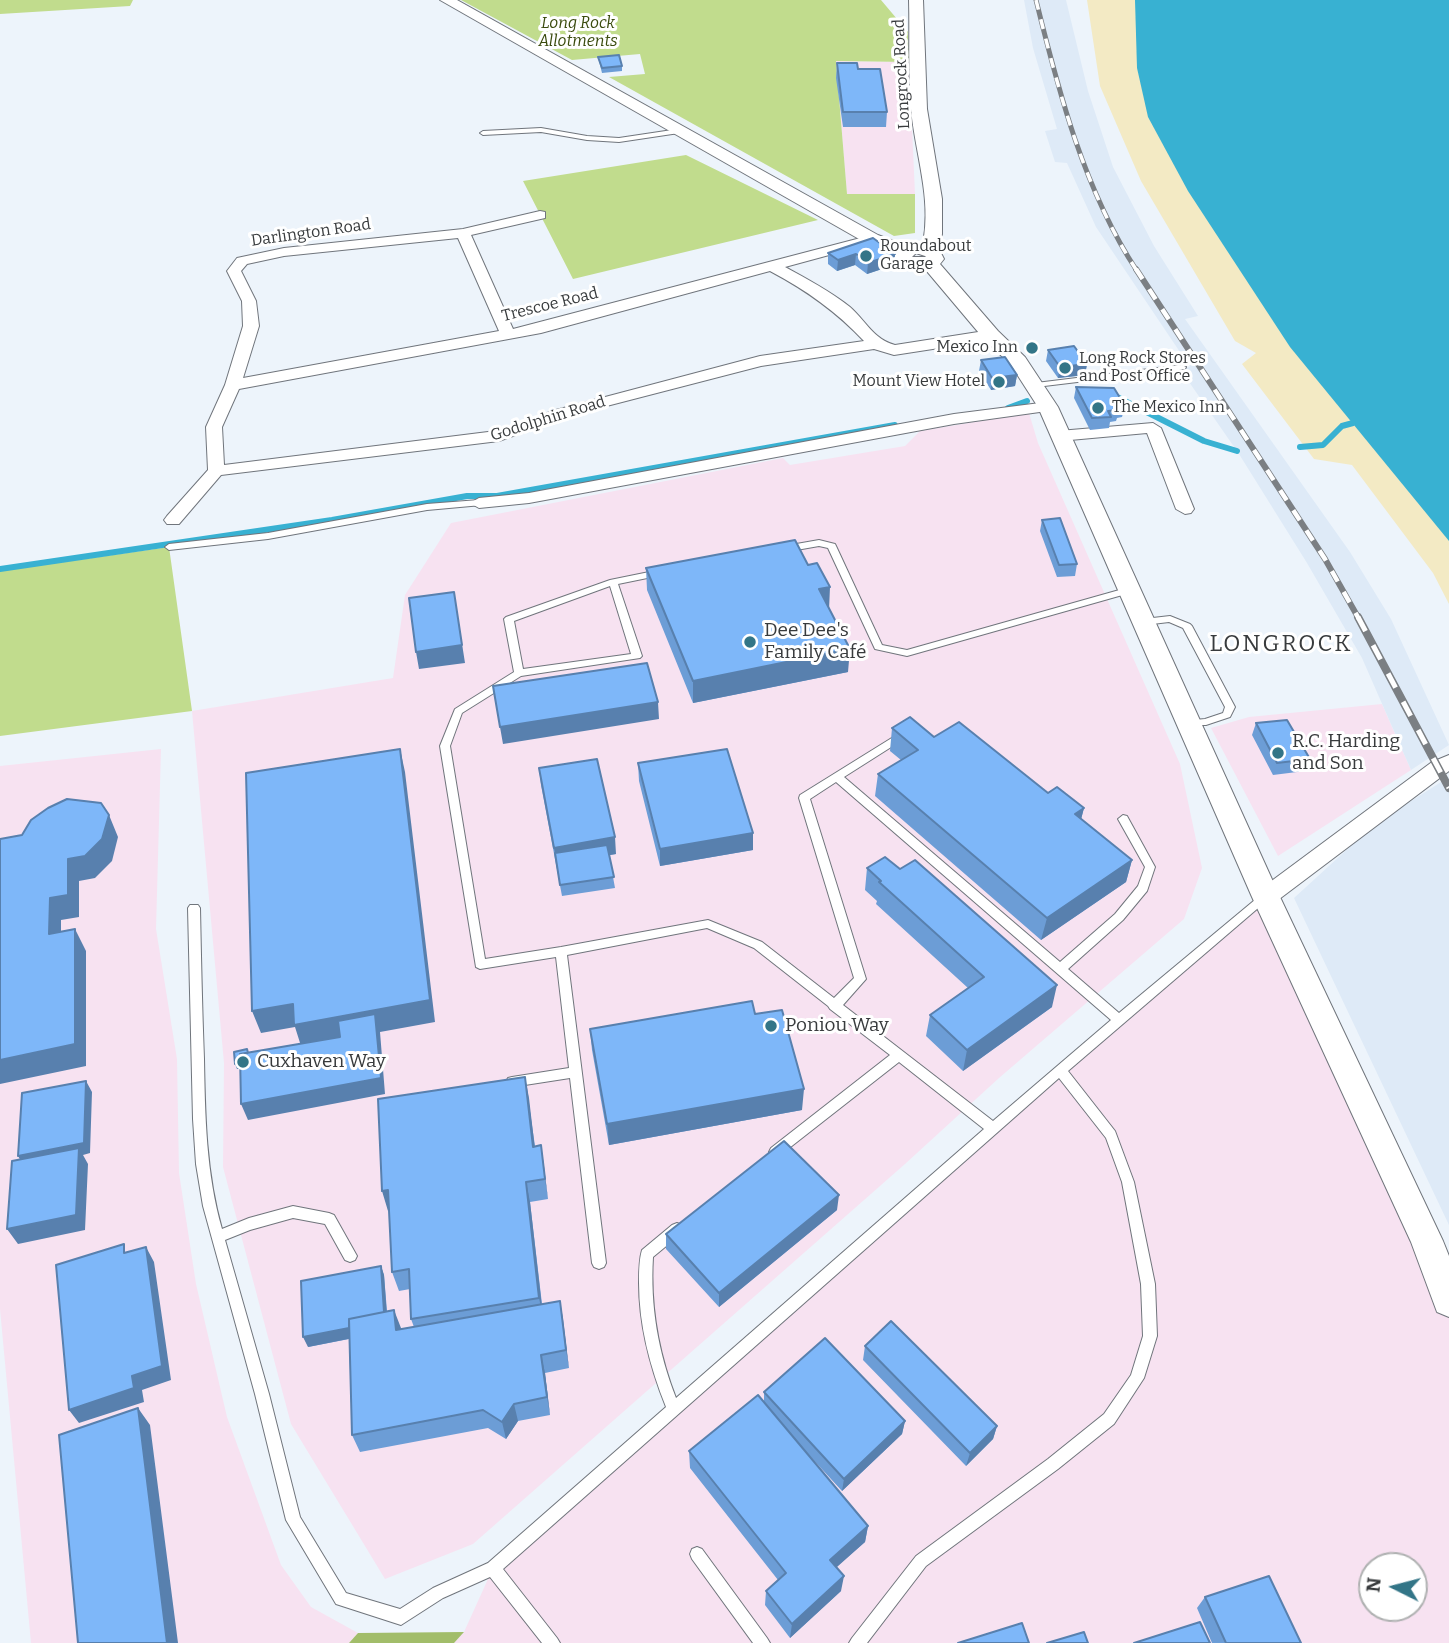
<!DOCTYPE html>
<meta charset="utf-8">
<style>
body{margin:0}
#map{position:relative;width:1449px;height:1643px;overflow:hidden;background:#edf4fb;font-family:Bitter,serif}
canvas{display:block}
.north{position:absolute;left:1358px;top:1552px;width:70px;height:70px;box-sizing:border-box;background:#fff;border:2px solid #afb1b1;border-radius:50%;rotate:276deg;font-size:19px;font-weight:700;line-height:28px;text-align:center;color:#383b3d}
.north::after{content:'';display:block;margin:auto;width:24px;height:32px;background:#337587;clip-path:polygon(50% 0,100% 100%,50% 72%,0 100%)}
</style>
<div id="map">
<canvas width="1449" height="1643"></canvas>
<div class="north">N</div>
</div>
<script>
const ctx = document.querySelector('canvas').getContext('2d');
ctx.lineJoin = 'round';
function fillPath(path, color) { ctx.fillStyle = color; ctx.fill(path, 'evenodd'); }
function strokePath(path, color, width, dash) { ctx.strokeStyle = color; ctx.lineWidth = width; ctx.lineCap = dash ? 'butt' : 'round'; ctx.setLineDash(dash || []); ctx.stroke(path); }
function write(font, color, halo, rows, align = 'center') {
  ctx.font = font + ' Bitter,serif'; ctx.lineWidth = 6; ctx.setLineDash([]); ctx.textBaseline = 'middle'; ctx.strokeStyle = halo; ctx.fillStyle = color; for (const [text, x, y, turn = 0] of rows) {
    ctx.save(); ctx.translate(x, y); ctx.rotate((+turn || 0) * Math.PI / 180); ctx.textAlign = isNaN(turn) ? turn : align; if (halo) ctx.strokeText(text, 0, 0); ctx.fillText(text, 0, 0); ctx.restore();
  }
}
const commercial = new Path2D(`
 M836 61 909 62 915 194H847Z
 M1029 413 1038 443 1180 764 1202 868 1184 919 999 1078 905 1164 473 1544 385 1579 291 1424 223 1167 224 1063 192 711 393 678 405 595 451 523 783 458 790 465 905 446 920 431Z
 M1382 704 1411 770 1278 856 1211 728 1249 717Z
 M161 749 156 929 177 1059 179 1173 196 1284 227 1417 281 1565 311 1607 358 1633 349 1643H31L0 1309V766Z
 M1266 897 1449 1301V1643H454L464 1632 493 1568ZM1372 1566H1414V1608H1372Z`);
const built = new Path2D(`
 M1024 0H1066L1088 91 1113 167 1154 246 1198 316 1185 319 1350 552 1391 619 1449 745 1411 770 1362 658 1307 563 1239 454 1180 369 1190 367 1096 227 1067 163 1055 162 1045 131 1057 129 1033 48Z
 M1449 777V1225L1294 898 1353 844 1397 810Z`);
const green = new Path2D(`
 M0 0H133L130 6 0 14Z
 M461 0H881L908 32 909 62 836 61 847 194H915V233L894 236 609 77 645 74 640 54 572 60Z
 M686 155 818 220 573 279 523 181Z
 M169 547 192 711 0 736V571Z`);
const forest = new Path2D(`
 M464 1632 454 1643H349L358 1633Z`);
const sand = new Path2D(`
 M1087 0H1312L1449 207V604L1433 573 1352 465 1314 459 1242 364 1256 353 1235 341 1141 181 1100 86Z`);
const water = new Path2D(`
 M1135 0H1449V541L1290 347 1188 191 1148 117 1137 68Z`);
const stream = new Path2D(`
 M1111 394 1204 441 1237 451
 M1008 408 1027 401
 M1300 447 1323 445 1342 426 1353 423
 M0 569 332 520 467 496H497L895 425`);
const service = new Path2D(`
 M541 128 587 136 619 138 679 129 682 131 679 133 619 142 587 140 541 132 483 135 480 133 483 131Z
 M1182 365 1186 367 1185 369 1036 387 1032 385 1036 383Z
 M479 500 482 501V505L427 510 268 539 169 550 165 547 169 544 268 533 427 504Z
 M819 540 835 544 836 546 882 645 907 650 1130 587 1135 590 1133 592 907 656 875 649 828 548 819 546 785 552 781 549 785 546Z
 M659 570 664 573 662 575 618 584 642 656 640 658 521 676 462 713 450 746 485 959 561 947 708 920 762 942 834 998 854 978 799 798 800 795 903 731 908 735 907 737 844 777 1060 962 1115 914 1138 886 1145 867 1118 819 1123 815 1127 816 1155 867 1147 891 1123 920 1068 969 1119 1013 1262 894H1270L1271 897 1068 1071 1115 1131 1134 1182 1155 1284 1157 1336 1144 1378 1114 1424 1058 1469 926 1566 867 1643H849L852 1638 916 1556 1048 1459 1104 1414 1131 1375 1143 1336 1141 1284 1122 1182 1106 1138 1059 1078 503 1569 557 1638 560 1643H542L490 1577 443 1598 401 1625 336 1604 286 1520 255 1394 203 1206 196 1164 193 1119 188 908 190 905H198L200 908C201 958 202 1008 204 1059 205 1116 206 1173 222 1229L249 1218 293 1206 329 1213 334 1215 357 1256 355 1260 350 1262 345 1260 325 1224 293 1218 250 1230 225 1240 269 1394 300 1517 346 1593 400 1609 433 1588 488 1563 666 1407C650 1367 639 1326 639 1283 639 1272 639 1260 642 1250L672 1225 677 1223 682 1225 683 1229 682 1233 653 1257C650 1306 658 1352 676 1398L984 1129 899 1062 779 1156 775 1158 771 1156 769 1152 771 1148 890 1055 830 1009 828 1006 754 948 707 928 567 955 606 1263 604 1267 599 1269 594 1267 592 1263 570 1078 512 1087 508 1086 506 1082 508 1078 512 1077 569 1068 556 957 480 969 476 967 440 746 455 709 514 672 504 619 506 617 610 580ZM610 586 631 654 523 669 514 621ZM836 782 1111 1020 993 1121 843 1005 866 979 810 799Z
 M1170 616 1190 624 1192 626 1235 707 1230 717 1206 725H1185L1184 723 1185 721 1205 719 1223 713 1225 707 1183 628 1169 622 1144 625 1139 622 1144 619Z
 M697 1547 702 1549 767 1638 770 1643H753L692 1559 690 1554 692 1549Z`);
const minor = new Path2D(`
 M540 211 545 212V218L471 235 513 329 872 235 879 239 877 242 785 267C807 279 830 291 850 307 866 321 873 339 895 345L991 330 999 335 991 340 894 355 874 349 761 366 568 416 499 441 221 475 179 524H167L164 520 167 516 208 470 206 427 225 385 243 326 242 301 227 271 237 258 284 248 463 229ZM458 238 499 331 243 378 259 326 256 301 241 271 247 264 284 256ZM770 271C806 290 836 311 864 341L760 356 556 410 496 431 224 465 222 427 239 389 541 333Z
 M1048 402 1056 407 1054 410 954 424 529 503 479 508 470 503 479 498 529 493 954 414Z
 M1153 423 1161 428 1194 509 1191 513 1185 514 1176 509 1147 433 1059 441 1051 436 1059 431Z
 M1449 755V771L1274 903 1266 905 1258 903 1255 897 1258 891 1432 762Z`);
const tertiary = new Path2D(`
 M440 0H457L878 235 904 245 923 243C932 198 915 153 911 109 908 73 910 36 909 0H923L927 109 942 199V234L939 249 944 259 940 264 998 331 1025 357 1058 407 1280 897 1443 1241 1449 1256V1317L1437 1312 1411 1242 1252 897 1038 407 1011 365 984 339 925 269 905 267 894 259V254L866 243ZM916 253 925 256 926 257H912Z`);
const railFar2 = new Path2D(`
 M1036 0C1059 93 1084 190 1137 271`);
const railFar1 = new Path2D(`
 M1136 269 1325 559 1359 619`);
const rail = new Path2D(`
 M1358 617 1449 788`);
const wall = new Path2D(`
 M598 57 622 66V71L602 73Z
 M837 63 858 69 887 112 886 127H843L836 78Z
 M828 253 895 254 894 265 867 274 855 265 837 271 828 264Z
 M1048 350 1087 364 1085 375 1058 378 1046 361Z
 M981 360 1017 375 1015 386 991 390 979 371Z
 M1076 387 1125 406 1122 417 1117 418 1116 421 1110 422 1109 428 1090 430 1074 398Z
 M1042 520 1077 564 1075 576 1057 577 1040 531Z
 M646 568 829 609 848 672 693 703 647 590Z
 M1256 723 1310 759 1305 771 1273 775 1252 735Z
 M892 728 934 737 1048 793 1084 808 1081 819 1132 860 1126 882 1041 940 875 796 878 774 901 760 890 751Z
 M638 763 753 833V850L660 866 639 781Z
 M539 768 616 854 609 855 615 888 562 896 541 785Z
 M867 868 1052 1007 963 1071 926 1036 930 1015 968 988 876 904 877 901 865 890Z
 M755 1014 802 1110 609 1145 592 1050 590 1029Z
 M525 1077 535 1146 541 1145 548 1199 530 1202 542 1304 560 1301 569 1368 545 1373 550 1415 518 1421 506 1439 488 1428 360 1452 352 1435 349 1339 308 1347 381 1266 384 1275 387 1311 401 1329 414 1327 411 1319 410 1289 399 1291 392 1272 389 1211H388Z
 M837 1210 719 1307 666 1249V1234Z
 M865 1346 997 1426 993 1439 966 1466 863 1360Z
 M764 1392 905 1421 902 1434 842 1491 796 1441 868 1526 865 1542 836 1567 841 1591 790 1638 765 1605 766 1591 778 1580 690 1468 689 1451 764 1403Z
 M1205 1597 1301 1643H1212L1197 1608Z`);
const shadedWall = new Path2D(`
 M856 254 855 265 837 271 838 260Z
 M895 254 894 265 867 274 868 263Z
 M1087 364 1085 375 1058 378 1060 367Z
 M1017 375 1015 386 991 390 992 378Z
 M830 587 829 610 819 589Z
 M454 592 465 663 419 669 416 652Z
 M850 649 848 672 693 703V681Z
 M658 702 659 719 503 744 500 727Z
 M400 749 405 772 435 1022 380 1032 385 1094 248 1120 241 1104 301 1046 295 1027 261 1033 252 1011 293 1004Z
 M1084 808 1078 831 1075 814Z
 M109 815 118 837 112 861 95 878 79 881V917L61 920V956L49 934 50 898 68 859Z
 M753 833V850L660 866V849Z
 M615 837 616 854 557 864 554 848Z
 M1132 860 1126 882 1041 940 1047 918Z
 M75 929 86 951V1066L0 1084V1060Z
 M1057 985 1052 1007 963 1071 967 1050Z
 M247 1049 249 1054 251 1067 237 1069 235 1064Z
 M525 1077 529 1098 537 1167 533 1147Z
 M86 1081 92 1092 90 1153 83 1155 88 1164 85 1230 18 1244 7 1229 24 1166 18 1156Z
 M804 1089 802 1110 609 1145 607 1124Z
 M541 1145 544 1166 548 1199 545 1179Z
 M526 1182 530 1202 543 1316 539 1298Z
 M388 1190 395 1210 388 1211 382 1191Z
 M839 1195 837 1210 719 1307V1293Z
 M146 1247 154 1262 171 1380 142 1390 144 1402 79 1423 69 1410 132 1376Z
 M381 1266 384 1275 388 1331 308 1347 303 1337Z
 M560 1301 563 1319 569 1368 566 1350Z
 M394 1310 401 1328 402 1348 396 1330Z
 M541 1355 545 1373 550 1415 547 1397Z
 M514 1404 518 1421 506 1439 502 1422Z
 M138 1408 150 1425 178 1643H167Z
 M905 1421 902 1434 842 1491 844 1479Z
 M997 1426 993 1439 966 1466 970 1453Z
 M868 1526 865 1542 828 1575 830 1560Z
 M844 1576 841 1591 790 1638 792 1624Z`);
const building = new Path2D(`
 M619 55 622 66 602 68 598 57Z
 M837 63H857L858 69H880L887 112H843Z
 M873 238 895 254 868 263 856 254 838 260 828 253Z
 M1074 346 1087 364 1060 367 1048 350Z
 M1005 357 1017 375 992 378 981 360Z
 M1076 387 1114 388 1125 406 1117 407 1118 410 1108 411 1111 417 1092 418Z
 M1060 518 1077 564 1059 565 1042 520Z
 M795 540 808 565 817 563 830 587 819 589 850 649 693 681 646 568Z
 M454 592 462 645 416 652 409 598Z
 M647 663 658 702 500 727 493 686Z
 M910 717 934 737 959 722 1048 793 1057 787 1084 808 1075 814 1132 860 1047 918 878 774 918 750 892 728Z
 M1287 720 1310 759 1277 763 1256 723Z
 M400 749 430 1000 294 1025 293 1004 252 1011 246 773Z
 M727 749 753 833 660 849 638 763Z
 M597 759 615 837 554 848 539 768Z
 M67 799 101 803 109 815 102 839 85 856 68 859V895L50 898 49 934 75 929V1044L0 1060V839L22 835 31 820 48 808Z
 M607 845 614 877 560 885 555 853Z
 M885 857 900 869 915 860 1057 985 967 1050 930 1015 984 977 879 882 881 881 867 868Z
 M752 1001 755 1014 782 1010 804 1089 607 1124 590 1029Z
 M375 1014 381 1078 241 1104 240 1054 340 1037 338 1021Z
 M247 1049 248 1053 240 1054V1063L235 1064 234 1052Z
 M525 1077 533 1147 541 1145 545 1179 526 1182 539 1298 411 1319 409 1269 392 1272 388 1190 382 1191 378 1099Z
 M86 1081 84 1143 18 1156 22 1093Z
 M784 1141 839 1195 719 1293 666 1234Z
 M79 1148 76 1215 7 1229 12 1161Z
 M124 1244V1253L146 1247 162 1366 132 1376 134 1388 69 1410 56 1265Z
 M381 1266 384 1312 349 1319V1328L303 1337 301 1281Z
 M560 1301 566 1350 541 1355 547 1397 514 1404 502 1422 483 1410 352 1435 349 1319 394 1310 396 1330Z
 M891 1321 997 1426 970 1453 865 1346Z
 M825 1338 905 1421 844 1479 764 1392Z
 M758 1395 868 1526 830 1560 844 1576 792 1624 766 1591 786 1573 689 1451Z
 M138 1408 167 1643H78L59 1435Z
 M1269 1576 1301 1643H1226L1205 1597Z
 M1200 1622 1210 1643H1134Z
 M1022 1623 1029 1643H958Z
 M1084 1632 1088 1643H1047Z`);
const markers = [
 [866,256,7,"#337587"],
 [1032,348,7,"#337587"],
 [1065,368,7,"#337587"],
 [999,382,7,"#337587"],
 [1098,408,7,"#337587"],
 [750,642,7,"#337587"],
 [1278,753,7,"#337587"],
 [771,1026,7,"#337587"],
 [243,1062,7,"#337587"]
];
const farParknames = [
 ["Long Rock",578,24],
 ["Allotments",578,42]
];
const farStreetnames = [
 ["Longrock Road",902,74,-93],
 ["Darlington Road",311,233,-8],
 ["Trescoe Road",550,305,-14],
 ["Godolphin Road",548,419,-17]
];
const farPoinames = [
 ["Roundabout",880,247],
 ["Garage",880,265],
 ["Mexico Inn",1018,348,"right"],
 ["Long Rock Stores",1079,359],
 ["and Post Office",1079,377],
 ["Mount View Hotel",985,382,"right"],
 ["The Mexico Inn",1112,408]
];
const poiNames = [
 ["Dee Dee's",764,631],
 ["Family Café",764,653],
 ["R.C. Harding",1292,742],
 ["and Son",1292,764],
 ["Poniou Way",785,1026],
 ["Cuxhaven Way",257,1062]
];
const quarterNames = [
 ["LONGROCK",1281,645]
];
fillPath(commercial, '#f7e2f1');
fillPath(built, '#deeaf7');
fillPath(green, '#c1dc8d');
fillPath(forest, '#a2bd6a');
fillPath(sand, '#f3eac4');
fillPath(water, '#38b1d2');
strokePath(stream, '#38b1d2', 6);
strokePath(service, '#70757c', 2);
strokePath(minor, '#70757c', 2);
strokePath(tertiary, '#70757c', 2);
fillPath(service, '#fff');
fillPath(minor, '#fff');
fillPath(tertiary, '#fff');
strokePath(railFar2, '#7b7f83', 5);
strokePath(railFar1, '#7b7f83', 6);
strokePath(rail, '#7b7f83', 8);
strokePath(railFar2, '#fff', 3.5, [10]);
strokePath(railFar1, '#fff', 4.5, [12]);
strokePath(rail, '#fff', 5, [16]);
fillPath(wall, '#6c9dd6');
fillPath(shadedWall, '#5880ae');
fillPath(building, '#7eb7f9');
strokePath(building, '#5880ae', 2);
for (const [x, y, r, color] of markers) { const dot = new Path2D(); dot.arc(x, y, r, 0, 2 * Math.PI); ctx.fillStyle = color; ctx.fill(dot); strokePath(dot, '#fff', 2.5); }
write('italic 16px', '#3a4b0d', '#fff', farParknames);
write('16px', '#383b3d', '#fff', farStreetnames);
write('16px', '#383b3d', '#fff', farPoinames, 'left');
write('19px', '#383b3d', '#fff', poiNames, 'left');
ctx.letterSpacing = '2px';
write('23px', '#383b3d', '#fff', quarterNames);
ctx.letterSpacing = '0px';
</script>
